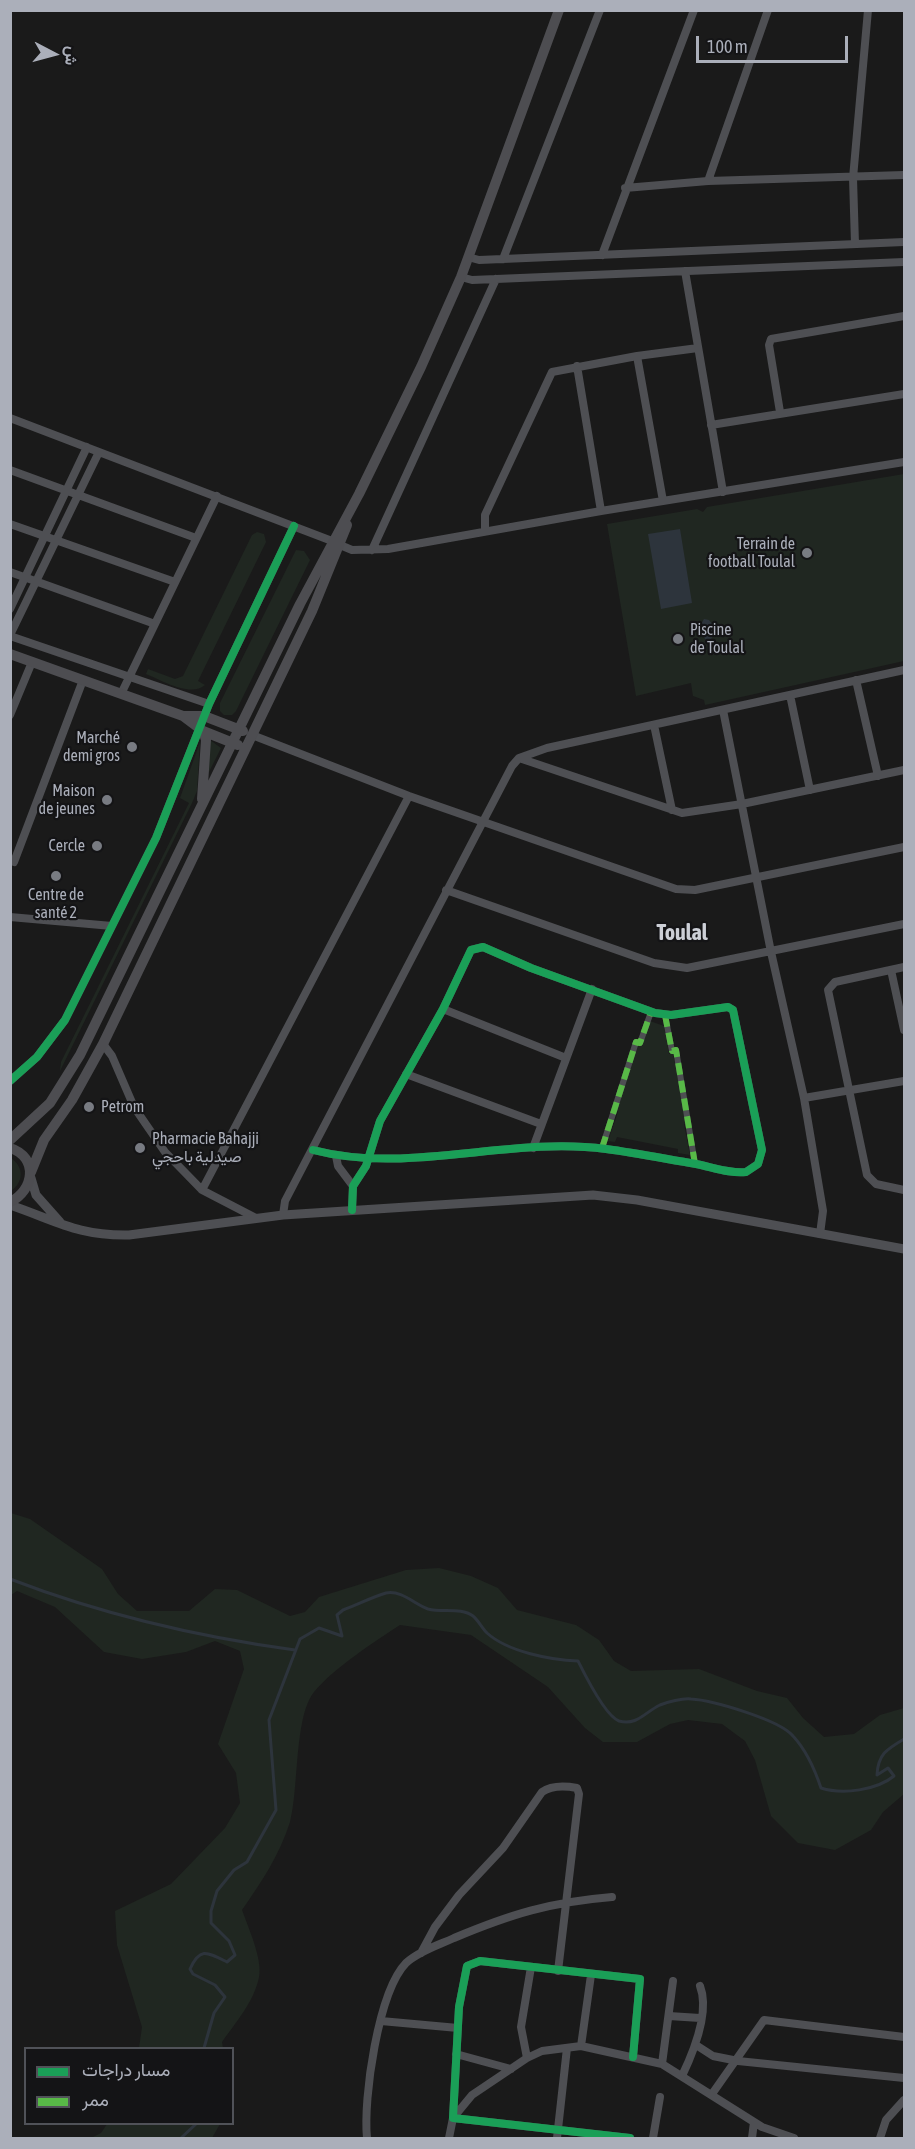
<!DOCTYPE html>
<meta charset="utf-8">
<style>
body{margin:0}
#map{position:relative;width:915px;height:2149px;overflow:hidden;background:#1a1a1a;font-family:"Asap Condensed",Vazirmatn,sans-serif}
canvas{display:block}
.frame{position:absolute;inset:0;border:12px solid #abafba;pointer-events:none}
.legend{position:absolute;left:24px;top:2047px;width:210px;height:78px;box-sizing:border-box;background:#141416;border:2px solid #505258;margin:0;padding:8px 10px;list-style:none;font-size:18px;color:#abafba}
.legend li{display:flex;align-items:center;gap:12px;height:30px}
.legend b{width:30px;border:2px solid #505258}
.north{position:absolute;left:24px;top:24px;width:60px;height:60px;-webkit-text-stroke:4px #141416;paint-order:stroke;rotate:96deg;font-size:16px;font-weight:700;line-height:24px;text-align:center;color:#abafba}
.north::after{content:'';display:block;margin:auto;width:21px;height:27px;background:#abafba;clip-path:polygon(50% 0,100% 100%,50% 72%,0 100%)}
.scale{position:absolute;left:696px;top:36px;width:152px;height:27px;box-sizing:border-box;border:3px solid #abafba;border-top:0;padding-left:8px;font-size:18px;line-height:21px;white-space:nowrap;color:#abafba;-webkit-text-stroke:4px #141416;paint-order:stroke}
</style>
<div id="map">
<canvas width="915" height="2149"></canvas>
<div class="frame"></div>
<ul class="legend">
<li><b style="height:8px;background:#1a9f57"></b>مسار دراجات</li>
<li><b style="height:8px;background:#58b947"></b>ممر</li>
</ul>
<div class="north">ش</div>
<div class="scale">100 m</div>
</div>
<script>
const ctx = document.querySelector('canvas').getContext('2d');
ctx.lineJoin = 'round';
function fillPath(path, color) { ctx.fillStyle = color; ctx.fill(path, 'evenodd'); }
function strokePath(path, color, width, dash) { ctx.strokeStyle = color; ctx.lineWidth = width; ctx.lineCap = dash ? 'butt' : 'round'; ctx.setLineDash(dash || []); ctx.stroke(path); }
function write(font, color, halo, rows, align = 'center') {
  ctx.font = font + ' "Asap Condensed",Vazirmatn,sans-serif'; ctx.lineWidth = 4.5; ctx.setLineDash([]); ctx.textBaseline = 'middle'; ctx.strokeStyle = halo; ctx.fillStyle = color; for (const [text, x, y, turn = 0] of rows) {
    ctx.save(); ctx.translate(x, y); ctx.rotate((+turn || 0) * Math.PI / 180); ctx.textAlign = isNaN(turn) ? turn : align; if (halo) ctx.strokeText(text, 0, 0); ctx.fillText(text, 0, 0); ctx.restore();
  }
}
const green = new Path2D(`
 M904 474V661L705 705 704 700 693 696 691 683 636 696 607 524 697 509 703 512 707 507Z
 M257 532 264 534 266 542 198 681 205 685C191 698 161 680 146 674L148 669 175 679 183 676 252 535Z
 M296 550 304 551 310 560 236 711 232 715H224L220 711V703Z
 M210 740 221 748 207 776Z
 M200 742 197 791 192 803 60 1071 61 1062 189 803 180 798Z
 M650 1021 664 1026 669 1054H673L687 1123 684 1124 690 1155 678 1153V1149L617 1137 615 1142 608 1141 618 1112 615 1110 638 1045 642 1046Z
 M11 1158C24 1167 24 1182 11 1191Z
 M11 1513 30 1519 102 1569 118 1594 137 1611H189L215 1589 237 1590 290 1616 305 1612 319 1597 406 1570 439 1568 471 1576 498 1588 517 1610 576 1625 599 1640 614 1661 631 1671 699 1669 757 1691 787 1698 803 1718 824 1737 854 1734 880 1715 904 1708V1794L883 1812 871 1830 835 1850 798 1843 771 1816 755 1760 745 1741 722 1724 688 1720 670 1724 637 1742H603L585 1728 548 1687 471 1635 400 1625C374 1642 334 1668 314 1692 294 1717 299 1790 290 1822 280 1854 261 1883 242 1910 248 1927 263 1960 259 1977 254 2002 236 2022 222 2042L223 2048H139L142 2027 117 1945 115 1911 171 1884 225 1828 240 1803 236 1773 218 1744 244 1669 240 1651 215 1641 186 1652 142 1659 104 1652 55 1607 17 1591 11 1595Z
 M107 2124H220L212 2138H91L101 2133Z`);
const water = new Path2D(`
 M680 529 692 603 661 609 648 534Z
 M704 619 709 620 712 624V638L708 641 705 639 700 626Z`);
const stream = new Path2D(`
 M10 1579C101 1614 199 1637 295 1650
 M204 2048 214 2013 225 1997 215 1985 193 1974 190 1969C200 1947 207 1952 227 1962L235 1955 229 1941 211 1923V1911L217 1891 234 1870 247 1862 276 1810 269 1720 300 1639 319 1628 342 1636 337 1615 343 1610C357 1605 372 1597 386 1593 402 1590 414 1604 428 1609 442 1613 461 1607 473 1616 478 1620 482 1628 487 1633 508 1652 551 1660 578 1661 585 1675 605 1716 619 1721 637 1726 645 1712 660 1705 667 1702 683 1698 691 1699 712 1700 780 1720 793 1736 806 1750 815 1770 821 1788 843 1795 877 1790 894 1776L888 1768 877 1775C878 1754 887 1749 904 1739
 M181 2138 196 2124`);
const pedestrian = new Path2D(`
 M665 1015 672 1051 676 1050 695 1164
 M602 1148 636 1042 640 1043 651 1012`);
const minor = new Path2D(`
 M708 181 768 10
 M625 188 708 181 904 175
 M855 244 853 178 868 10
 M602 255 694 10
 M468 257 479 260 904 242
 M503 259 600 10
 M685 271 723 492
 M461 277 472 280 904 262
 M637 356 663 501
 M577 366 601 511
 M780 412 769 345 771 339 904 316
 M10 418 332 541
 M711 425 904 394
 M10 470 196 538
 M10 524 175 582
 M485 530V515L552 372 637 356 698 348
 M340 545 352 550 388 549 601 511 904 462
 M372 550 496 279
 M10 572 155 624
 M10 609 87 447
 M10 635 99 452
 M10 636 209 704
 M856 680 878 776
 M121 694 217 496
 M790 695 810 790
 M723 710 771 952 804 1098 823 1211 820 1234
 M10 715 32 662
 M654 725 672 810
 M252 735 409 796 676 889 695 890 904 847
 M519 758 682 813 742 804 904 770
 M14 862 83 680
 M446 890 654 963 687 968 904 924
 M10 917 112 926
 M904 967 835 982 828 990 867 1175 876 1184 904 1190
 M891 970 904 1030
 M443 1009 566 1058
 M103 1044 112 1056 134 1107 165 1152 202 1190 256 1218
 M406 1074 541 1124
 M10 1081 37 1057 65 1020 156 838 209 704 294 526
 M804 1098 904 1081
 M533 1148 592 989
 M313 1150C409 1175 509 1136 606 1149 636 1153 666 1159 696 1164 712 1167 730 1174 746 1172L758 1164 762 1150 733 1010 728 1007 671 1015 655 1013 531 968 483 947 471 950 443 1009 380 1121 366 1166 353 1186 352 1210
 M336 1156 338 1166 353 1186
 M202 1190 409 796
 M283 1215 285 1201 512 766 519 758 547 748 904 670
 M421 1953 435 1927 459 1895 503 1848 542 1792C552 1785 566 1786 577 1788L579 1794 558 1971
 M669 2016 700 2018
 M381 2021 458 2028
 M696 2045 713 2056 738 2061 904 2078
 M581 2046 591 1975
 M456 2054 511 2069
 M527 2058 521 2027 531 1967
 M662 2064 673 1981
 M682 2076C693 2053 710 2012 700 1986
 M712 2094 764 2020 904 2037
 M367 2138C363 2099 378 1992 406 1963 419 1951 439 1945 454 1938 511 1914 551 1902 612 1897
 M449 2138 453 2118 472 2095 527 2058 542 2051 581 2046 662 2064 762 2127 794 2138
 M557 2138 567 2048
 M630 2138 453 2118 459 2007 467 1966 480 1961 640 1979 633 2057
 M653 2138 660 2097
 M752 2138 754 2122
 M880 2138 886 2120 904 2100`);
const tertiary = new Path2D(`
 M31 1178 36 1195 60 1222
 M10 1205C57 1221 78 1236 129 1235L283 1215 593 1195 637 1200 904 1249`);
const secondary = new Path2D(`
 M10 654 183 716 203 731 238 745
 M183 716H204L243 731
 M202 799 206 740 203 731
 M10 1140 50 1103 80 1055 300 604 359 494 421 367 461 277 559 10
 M10 1148C39 1157 34 1191 10 1202
 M31 1172 44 1140 72 1100 103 1044 312 611 347 525`);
const quiet = new Path2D(`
 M665 1015 672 1051 676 1050 695 1164
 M602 1148 636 1042 640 1043 651 1012`);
const cycleway = new Path2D(`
 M10 1081 37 1057 65 1020 156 838 209 704 294 526
 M313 1150C409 1175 509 1136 606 1149 636 1153 666 1159 696 1164 712 1167 730 1174 746 1172L758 1164 762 1150 733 1010 728 1007 671 1015 655 1013 531 968 483 947 471 950 443 1009 380 1121 366 1166 353 1186 352 1210
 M630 2138 453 2118 459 2007 467 1966 480 1961 640 1979 633 2057`);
const markers = [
 [807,553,6,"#787b82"],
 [678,639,6,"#787b82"],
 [132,747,6,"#787b82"],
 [107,800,6,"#787b82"],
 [97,846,6,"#787b82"],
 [56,876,6,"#787b82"],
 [89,1107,6,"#787b82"],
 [140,1148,6,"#787b82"]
];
const poiNames = [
 ["Terrain de",795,544],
 ["football Toulal",795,562],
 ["Piscine",690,630,"left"],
 ["de Toulal",690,648,"left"],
 ["Marché",120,738],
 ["demi gros",120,756],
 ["Maison",95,791],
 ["de jeunes",95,809],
 ["Cercle",85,846],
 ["Centre de",56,895,"center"],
 ["santé 2",56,913,"center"],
 ["Petrom",101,1107,"left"],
 ["Pharmacie Bahajji",152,1139,"left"],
 ["صيدلية باحجي",152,1157,"left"]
];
const districtNames = [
 ["Toulal",682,933]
];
fillPath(green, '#202721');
fillPath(water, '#2d343c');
strokePath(stream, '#2d343c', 3);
strokePath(pedestrian, '#4e4f53', 6);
strokePath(minor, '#4e4f53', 8);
strokePath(tertiary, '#4e4f53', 9);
strokePath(secondary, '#4d4d51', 10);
strokePath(quiet, '#58b947', 6, [12, 6]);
strokePath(cycleway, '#1a9f57', 8);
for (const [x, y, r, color] of markers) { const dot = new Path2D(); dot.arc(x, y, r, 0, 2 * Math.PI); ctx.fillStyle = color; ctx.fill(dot); strokePath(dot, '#141416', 2); }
write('16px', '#abafba', '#141416', poiNames, 'right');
write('bold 22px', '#cccfd6', '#141416', districtNames);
</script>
